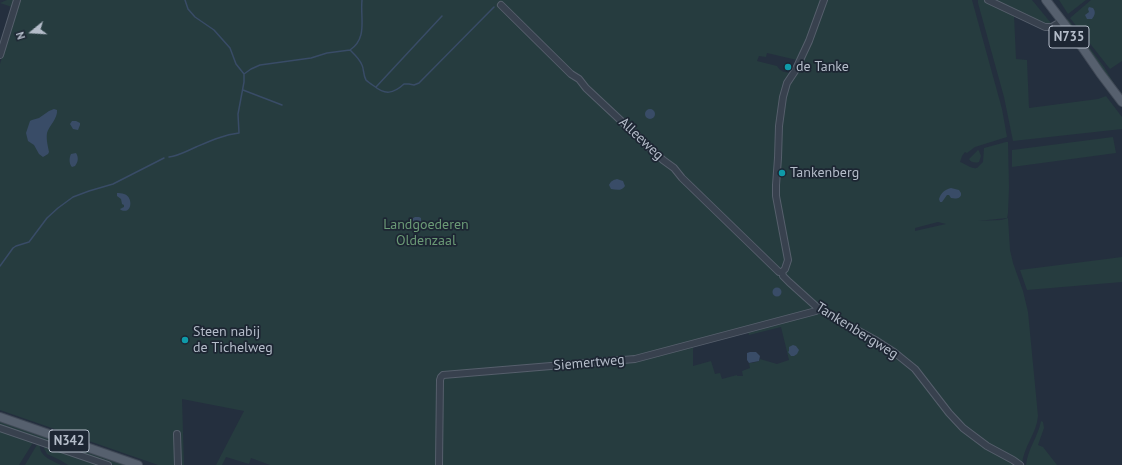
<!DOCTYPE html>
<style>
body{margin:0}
#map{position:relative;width:1122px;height:465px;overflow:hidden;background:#242f3e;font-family:"PT Sans",sans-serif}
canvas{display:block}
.north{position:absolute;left:12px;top:12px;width:40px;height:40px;-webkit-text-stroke:3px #1d2633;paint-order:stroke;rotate:252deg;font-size:11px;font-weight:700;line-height:16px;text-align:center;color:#b4bcc9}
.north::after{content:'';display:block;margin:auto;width:14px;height:18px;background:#b4bcc9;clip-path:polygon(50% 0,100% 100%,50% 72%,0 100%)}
</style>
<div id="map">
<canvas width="1122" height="465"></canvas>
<div class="north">N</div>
</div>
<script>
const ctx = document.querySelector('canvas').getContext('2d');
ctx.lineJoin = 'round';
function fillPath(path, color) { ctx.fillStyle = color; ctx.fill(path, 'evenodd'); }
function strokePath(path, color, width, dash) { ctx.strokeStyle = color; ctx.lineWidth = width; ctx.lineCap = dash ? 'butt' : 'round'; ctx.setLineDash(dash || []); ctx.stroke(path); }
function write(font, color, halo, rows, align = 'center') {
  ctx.font = font + ' "PT Sans",sans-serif'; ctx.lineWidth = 3.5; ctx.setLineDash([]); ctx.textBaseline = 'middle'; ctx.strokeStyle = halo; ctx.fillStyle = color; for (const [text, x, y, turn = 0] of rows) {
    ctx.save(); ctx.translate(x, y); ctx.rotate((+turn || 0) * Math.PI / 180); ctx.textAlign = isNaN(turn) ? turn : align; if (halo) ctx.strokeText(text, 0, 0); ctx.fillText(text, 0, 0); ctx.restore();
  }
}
const green = new Path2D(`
 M7 0H14L12 7 0 3Z
 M19 0H972L1002 109 1007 137 975 147 967 153 965 152 962 156 960 162C966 164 971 169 977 168L983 162 984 148 1006 142H1008L1009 187 1008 213 1007 218 978 221 1001 220 1008 218 1010 250 1013 263 1023 291 1028 312 1038 416C1037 433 1023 447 1022 465H270L251 458 249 464 226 457 222 465H216L244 411 182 399 184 465H158L0 410V64ZM767 53 797 60 790 73C784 72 781 72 777 66L757 61 759 56 766 57ZM938 222 946 224 915 231V228ZM781 327 789 360 777 364 760 359 759 361 752 363H749L750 368 742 371 743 376H737V375L722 379 720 373 715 374 711 361 693 366V347L748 332 749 335Z
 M978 0H983L1014 15 1016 59 1027 60 1029 108 1098 99 1106 96 1122 117V129L1013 141 1004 97 978 3Z
 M994 0H1032L1051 23 1046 25C1028 18 1012 8 994 0Z
 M1059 0H1086L1068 14Z
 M1091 0H1122V61L1110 69 1070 18Z
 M1067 19H1068L1104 67 1118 90 1065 23V20Z
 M1113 137 1116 153 1012 167V150Z
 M978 150 979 151 981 156 979 162C976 163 971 163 969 159Z
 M1122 257V282L1027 290 1020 270Z
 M0 420 132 465H114L0 427Z
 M1041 421 1043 422 1044 428 1038 445 1043 447 1057 465H1026C1028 448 1038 437 1041 421Z
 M0 430 34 441 19 465H0Z
 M38 443H40C38 456 51 460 61 465H25Z
 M44 445 102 465H68L60 460 47 454 44 448Z`);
const water = new Path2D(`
 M1089 7 1093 8C1096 12 1095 15 1092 19H1087L1085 15 1089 12 1088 9Z
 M54 109 57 110C58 118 49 126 47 133 46 140 48 146 49 152L48 154 43 157 39 154 34 145 28 141 26 133 30 121 32 120 39 118 49 111Z
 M645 114a5 5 0 1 1 10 0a5 5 0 1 1-10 0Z
 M72 121H76L80 123V125L78 130 73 129 70 124Z
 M76 153C79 158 78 162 75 166L72 167C69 164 69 158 71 154Z
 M617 179 623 181 625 186C622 191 617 190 611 189L609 185C611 181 613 180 617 179Z
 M951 188 959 190 961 193C962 199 955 199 951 198L949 195H947L942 202H940L939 199C941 193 944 190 951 188Z
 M117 193C119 193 122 193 124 194 133 196 133 215 121 210L120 209 124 207V205L122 204 121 199 117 196Z
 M415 217H419L421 218V223L417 228H411L409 225 410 220Z
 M772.5 292a4.5 4.5 0 1 1 9 0a4.5 4.5 0 1 1-9 0Z
 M793 345 796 346 799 350 797 354 794 356H791L788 352 789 351V347Z
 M750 352H756L760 356 759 361 749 363 747 360V353Z`);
const stream = new Path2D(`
 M350 50C368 38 360 18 362 0
 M244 74 251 69 260 65 311 58 327 53 350 50C354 54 359 58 362 65 364 69 363 75 366 80 368 82 371 84 374 86 385 95 393 94 404 84H409L414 85 419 83 494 7
 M376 87 442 16
 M243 90 282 105
 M169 157C178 156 187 151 196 147 210 141 223 135 239 133L238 114 244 82V74L236 64 230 48 214 30 195 17 188 9 185 0
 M0 266 13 248 16 246 29 242 47 218 58 208 73 197 89 191 113 184 164 158`);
const minor = new Path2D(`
 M988 0 1045 27H1052L1062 21
 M501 5 571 74 579 79 586 88 663 160 674 168 682 178 778 271 779 272H782
 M0 55 17 0
 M782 272 783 276 789 282 819 309 877 341 894 352 915 369 949 413 963 428 987 446 1013 460 1020 465
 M782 272 785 269 788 260 776 196V185L778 158 779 126 783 97 787 83 795 71 809 41 824 0
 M0 428 108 465
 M177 434 178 465
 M439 465 440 380 441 377 443 375 635 359 816 311 819 309`);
const major = new Path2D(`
 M1046 0 1082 47 1100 73 1122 102
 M0 417 138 465`);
const markers = [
 [788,67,4,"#0f9aa8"],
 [782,173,4,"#0f9aa8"],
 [185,340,4,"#0f9aa8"]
];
const shields = [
 [1069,37,40],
 [69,441,40]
];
const shieldNames = [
 ["N735",1069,37],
 ["N342",69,441]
];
const poiNames = [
 ["de Tanke",796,67],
 ["Tankenberg",790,173],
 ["Steen nabij",193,332],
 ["de Tichelweg",193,348]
];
const streetNames = [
 ["Alleeweg",641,139,43],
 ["Tankenbergweg",857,331,32],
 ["Siemertweg",589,363,-5]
];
const parkNames = [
 ["Landgoederen",426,225],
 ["Oldenzaal",426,241]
];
fillPath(green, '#263c3f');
fillPath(water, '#394c67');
strokePath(stream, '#394c67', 1.5);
strokePath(minor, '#565f6c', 8);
strokePath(major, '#414a57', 10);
strokePath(minor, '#38414e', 6);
strokePath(major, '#56606e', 8);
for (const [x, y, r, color] of markers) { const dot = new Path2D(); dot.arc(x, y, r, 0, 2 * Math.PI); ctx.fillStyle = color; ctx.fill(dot); strokePath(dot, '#1d2633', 1.5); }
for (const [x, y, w] of shields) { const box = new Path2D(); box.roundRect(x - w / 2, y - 11, w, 22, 3); ctx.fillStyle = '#1d2633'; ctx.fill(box); strokePath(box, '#b4bcc9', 1); }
write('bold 13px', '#b4bcc9', null, shieldNames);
write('14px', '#b4bcc9', '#1d2633', poiNames, 'left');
write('14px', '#b4bcc9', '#1d2633', streetNames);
write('14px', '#6b9a76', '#1d2633', parkNames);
</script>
